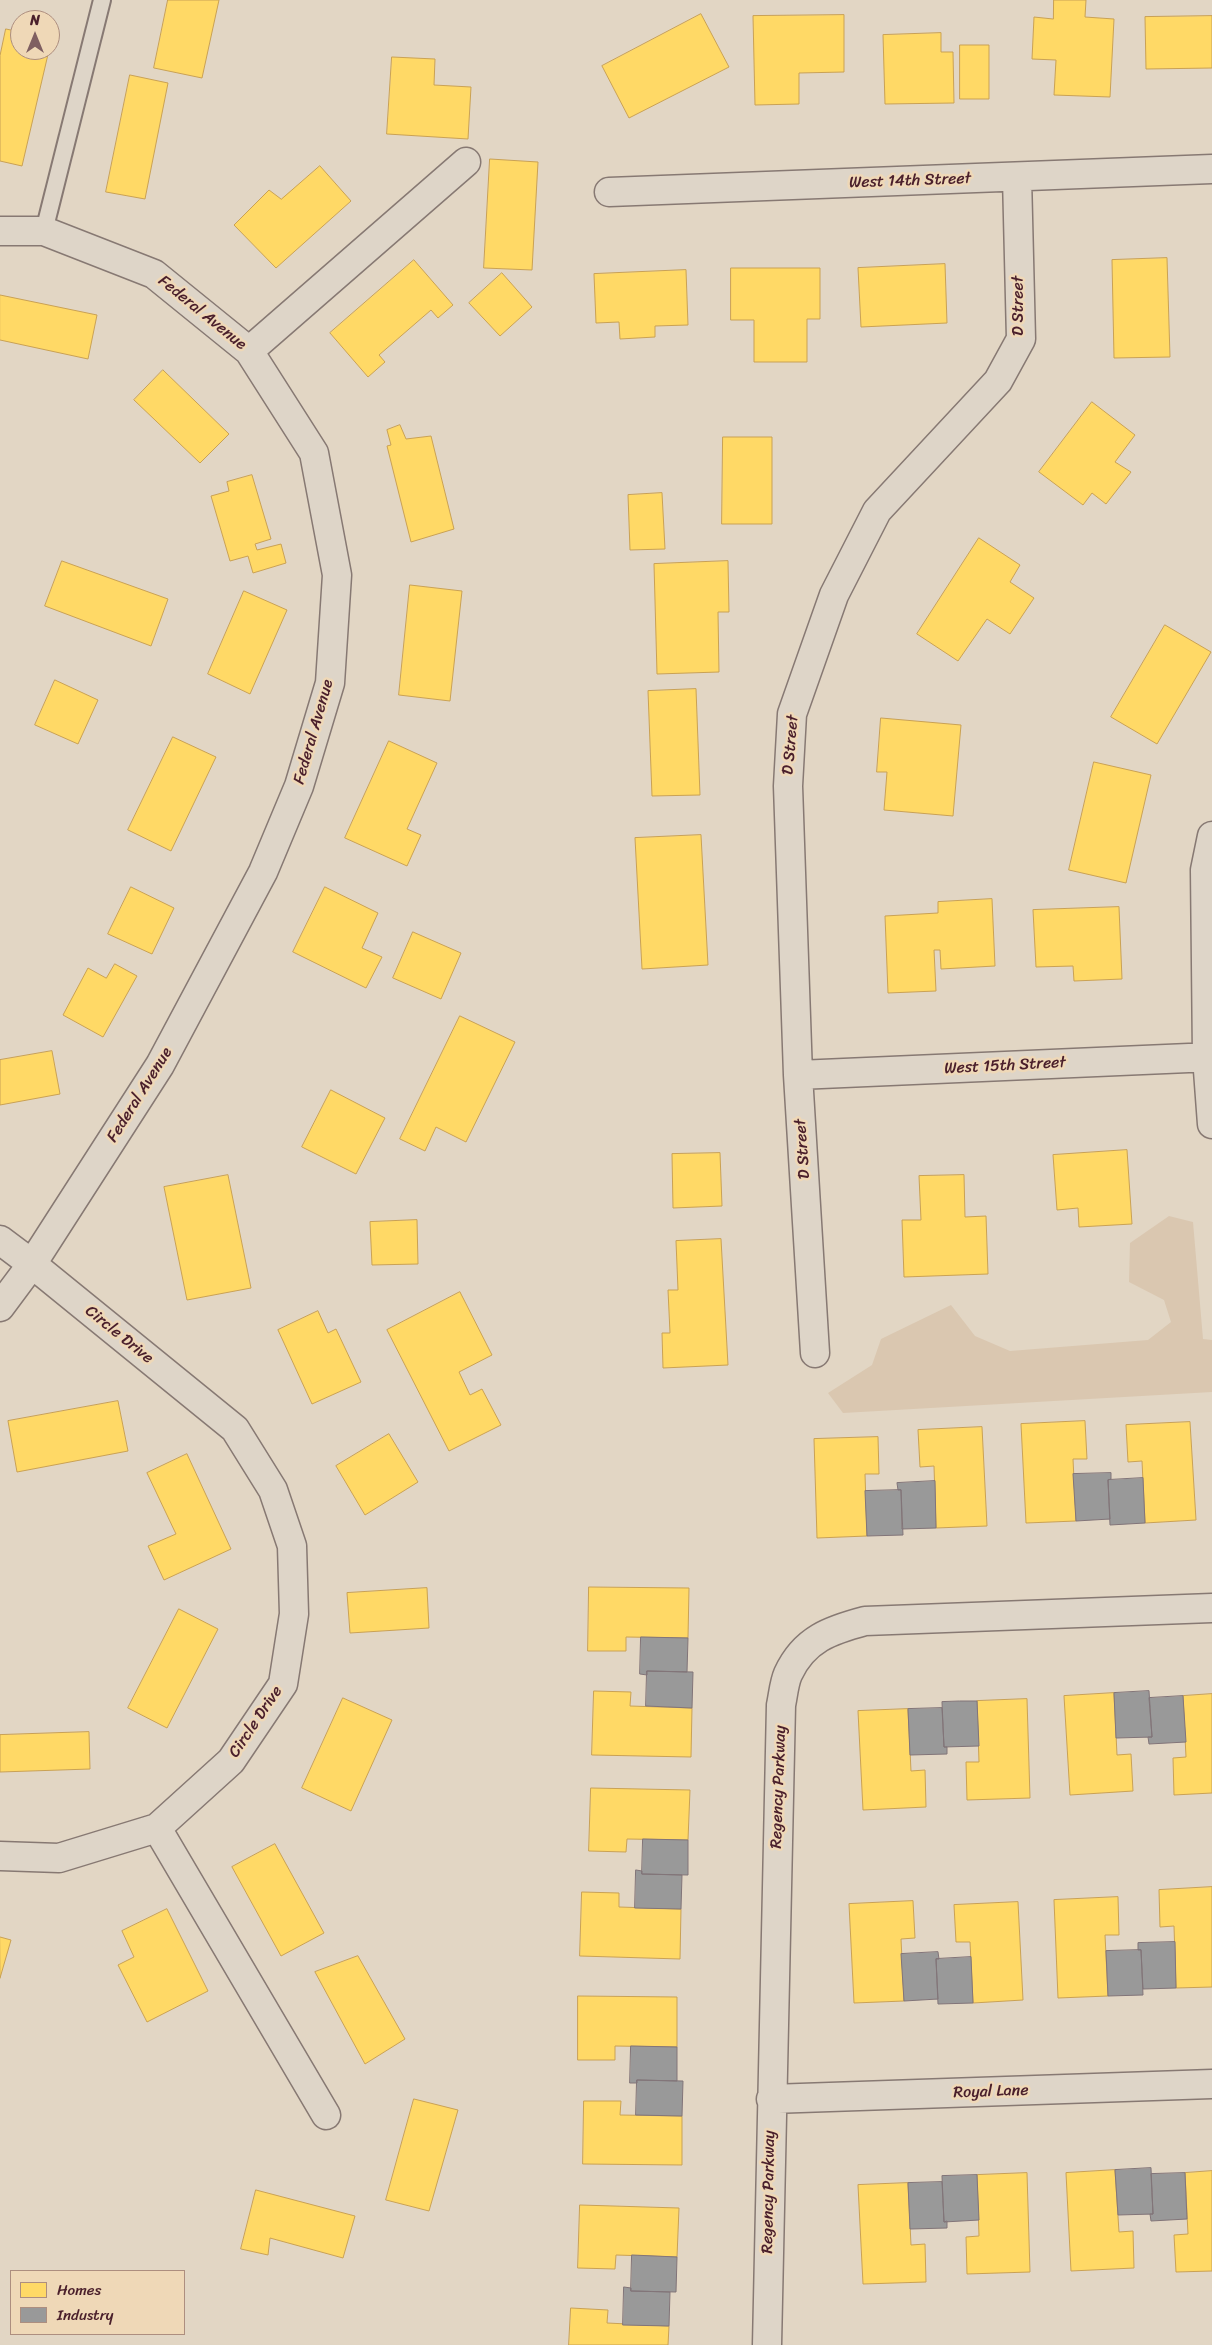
<!DOCTYPE html>
<style>
body{margin:0}
#map{position:relative;width:1212px;height:2345px;overflow:hidden;background:#e2d6c4;font-family:Sriracha,sans-serif}
canvas{display:block}
.legend{position:absolute;left:10px;top:2270px;width:175px;height:65px;box-sizing:border-box;background:#efd8b7;border:1px solid #ad8e7f;margin:0;padding:6px 9px;list-style:none;font-size:15px;color:#4a1f2b}
.legend li{display:flex;align-items:center;gap:10px;height:25px}
.legend b{width:25px;border:1px solid #ad8e7f}
.north{position:absolute;left:10px;top:10px;width:50px;height:50px;box-sizing:border-box;background:#efd8b7;border:1px solid #ad8e7f;border-radius:50%;rotate:0deg;font-size:14px;font-weight:700;line-height:20px;text-align:center;color:#4a1f2b}
.north::after{content:'';display:block;margin:auto;width:18px;height:22px;background:#7f5f61;clip-path:polygon(50% 0,100% 100%,50% 72%,0 100%)}
</style>
<div id="map">
<canvas width="1212" height="2345"></canvas>
<ul class="legend">
<li><b style="height:14px;background:#ffd966"></b>Homes</li>
<li><b style="height:14px;background:#999"></b>Industry</li>
</ul>
<div class="north">N</div>
</div>
<script>
const ctx = document.querySelector('canvas').getContext('2d');
ctx.lineJoin = 'round';
function fillPath(path, color) { ctx.fillStyle = color; ctx.fill(path, 'evenodd'); }
function strokePath(path, color, width, dash) { ctx.strokeStyle = color; ctx.lineWidth = width; ctx.lineCap = dash ? 'butt' : 'round'; ctx.setLineDash(dash || []); ctx.stroke(path); }
function write(font, color, halo, rows, align = 'center') {
  ctx.font = font + ' Sriracha,sans-serif'; ctx.lineWidth = 5; ctx.setLineDash([]); ctx.textBaseline = 'middle'; ctx.strokeStyle = halo; ctx.fillStyle = color; for (const [text, x, y, turn = 0] of rows) {
    ctx.save(); ctx.translate(x, y); ctx.rotate((+turn || 0) * Math.PI / 180); ctx.textAlign = isNaN(turn) ? turn : align; if (halo) ctx.strokeText(text, 0, 0); ctx.fillText(text, 0, 0); ctx.restore();
  }
}
const green = new Path2D(`
 M1169 1216 1193 1222 1203 1339 1212 1340V1392L843 1413 828 1393 872 1365 881 1339 951 1305 975 1336 1010 1351 1148 1340 1171 1322 1164 1300 1129 1282 1130 1243Z`);
const homes = new Path2D(`
 M168 0H219L202 78 154 68Z
 M1054 0H1086L1085 17 1114 19 1110 97 1054 95 1056 60 1032 59 1034 17 1053 19Z
 M701 14 729 67 629 118 602 66Z
 M844 15V72L799 73V104L755 105 753 16Z
 M1212 16V68L1146 69 1145 17Z
 M6 29 20 32V50H49L22 166 0 161V56Z
 M941 33V52H953L954 103 885 104 883 35Z
 M960 45H989V99H960Z
 M392 57 435 59 434 85 471 87 468 139 387 134Z
 M130 75 168 83 145 199 106 192Z
 M490 159 538 162 532 270 484 268Z
 M320 166 351 201 276 268 234 225 269 190 281 199Z
 M1167 258 1170 357 1114 358 1112 260Z
 M414 260 453 305 438 318 431 310 379 355 385 362 368 377 330 333Z
 M945 264 947 323 861 327 858 268Z
 M731 268H820V319H807V362H754V320H731Z
 M686 270 688 325 655 326V337L620 339 619 322 596 323 594 274Z
 M502 273 532 307 500 336 469 303Z
 M0 295 97 315 88 359 0 340Z
 M163 370 229 434 200 463 134 400Z
 M1092 402 1135 435 1115 462 1131 472 1106 504 1092 493 1083 505 1039 472Z
 M400 425 406 439 431 436 454 529 411 542 387 446 391 445 387 430Z
 M723 437H772V524H722Z
 M252 475 271 539 255 544 257 550 281 544 286 563 253 573 248 556 230 561 211 496 229 491 227 482Z
 M662 493 665 549 630 550 628 495Z
 M979 538 1020 565 1010 582 1034 598 1010 634 987 619 958 661 917 634Z
 M62 561 168 599 151 646 45 606Z
 M728 561 729 612H718L719 672 657 674 654 564Z
 M410 585 462 591 450 701 399 695Z
 M244 591 287 610 250 694 208 674Z
 M1165 625 1211 652 1157 744 1111 717Z
 M55 680 98 700 78 744 35 725Z
 M696 689 700 795 652 796 648 691Z
 M881 718 961 725 953 816 884 810 887 772H877Z
 M173 737 216 757 171 851 128 830Z
 M389 741 437 763 407 829 421 835 407 866 345 838Z
 M1094 762 1151 775 1126 883 1069 870Z
 M701 835 708 965 642 969 635 838Z
 M131 887 174 908 152 954 108 934Z
 M325 887 378 913 362 948 382 957 366 988 293 952Z
 M992 899 995 966 941 969 940 950H934L936 991 888 993 885 916 938 913V902Z
 M1119 907 1122 979 1074 981 1073 966 1036 967 1033 910Z
 M413 932 461 953 441 999 393 978Z
 M115 964 137 976 103 1037 63 1015 88 968 106 978Z
 M460 1016 515 1042 466 1142 436 1127 425 1151 400 1139Z
 M52 1051 60 1094 0 1105V1060Z
 M331 1090 385 1118 356 1174 302 1147Z
 M1127 1150 1132 1224 1079 1227 1078 1208 1057 1210 1053 1155Z
 M720 1153 722 1206 673 1208 672 1154Z
 M228 1175 251 1288 187 1300 164 1187Z
 M964 1175 965 1217 986 1216 988 1274 904 1277 902 1220H921L919 1176Z
 M417 1220 418 1264 372 1265 370 1222Z
 M721 1239 728 1365 663 1368 662 1333H670L668 1290H678L676 1241Z
 M460 1292 492 1355 459 1372 470 1395 482 1389 501 1425 449 1451 387 1330Z
 M318 1311 328 1333 336 1329 361 1382 312 1404 278 1330Z
 M118 1401 128 1451 17 1472 8 1421Z
 M1085 1421 1087 1459H1073L1076 1521 1026 1523 1021 1424Z
 M1190 1422 1196 1520 1145 1523 1142 1461 1128 1462 1126 1425Z
 M982 1427 987 1526 936 1528 934 1466 920 1467 918 1430Z
 M389 1434 418 1482 365 1515 336 1466Z
 M878 1437 879 1474H865L867 1536 817 1538 814 1439Z
 M187 1454 231 1549 164 1580 148 1546 176 1534 147 1473Z
 M589 1587 689 1588 688 1638 626 1637V1651H588Z
 M427 1588 429 1628 350 1633 347 1593Z
 M179 1609 218 1629 167 1728 128 1708Z
 M594 1691 631 1692 630 1706 692 1708 691 1757 592 1755Z
 M1114 1693 1117 1755 1131 1754 1133 1791 1070 1795 1064 1696Z
 M1212 1694V1793L1174 1795 1173 1758 1186 1757 1183 1696Z
 M343 1698 392 1720 351 1811 302 1788Z
 M1027 1699 1030 1798 967 1800 966 1762H979L977 1701Z
 M908 1709 911 1771 925 1770 926 1807 863 1810 858 1711Z
 M89 1732 90 1769 0 1772V1735Z
 M591 1788 690 1790 688 1840 627 1839 626 1852 589 1851Z
 M275 1844 324 1933 281 1956 232 1867Z
 M1212 1887V1987L1176 1988 1174 1926 1160 1927 1159 1890Z
 M582 1892 619 1893V1907L681 1909 680 1959 580 1956Z
 M1118 1897 1119 1935H1105L1108 1996 1058 1998 1054 1900Z
 M913 1901 915 1938 901 1939 904 2001 854 2003 849 1904Z
 M1018 1902 1023 2000 973 2003 970 1942H956L954 1905Z
 M167 1909 208 1991 147 2022 118 1965 134 1957 122 1931Z
 M0 1937 11 1940 0 1978Z
 M358 1956 405 2039 365 2064 315 1972Z
 M578 1996 677 1997V2047L615 2046V2060H578Z
 M414 2099 458 2110 429 2211 386 2200Z
 M584 2101H621L620 2115 682 2116V2165L583 2164Z
 M1115 2170 1119 2232 1133 2231 1134 2268 1071 2271 1066 2173Z
 M1212 2171V2271L1176 2272 1174 2235 1188 2234 1185 2173Z
 M1027 2173 1030 2272 967 2274 966 2237 979 2236 977 2175Z
 M908 2183 911 2245 925 2244 926 2282 863 2284 858 2185Z
 M256 2190 355 2216 343 2258 270 2238 268 2255 241 2249Z
 M580 2205 679 2208 677 2257 616 2255 615 2269 578 2268Z
 M571 2308 608 2310 607 2323 669 2326 668 2345H569Z`);
const industry = new Path2D(`
 M1111 1473V1479L1108 1480 1110 1519 1076 1521 1073 1474Z
 M1143 1478 1145 1523 1110 1525 1108 1480Z
 M935 1481 936 1528 902 1529 901 1490H898L897 1483Z
 M901 1490 903 1535 867 1536 865 1491Z
 M641 1637 688 1638 687 1672 647 1671V1675L640 1674Z
 M647 1671 693 1672 692 1708 646 1706Z
 M1149 1691 1152 1737 1116 1738 1114 1693Z
 M1183 1696 1186 1742 1149 1744 1148 1737H1152L1149 1698Z
 M960 1701H977L979 1746 944 1747 942 1702Z
 M942 1708 944 1747H947V1754L910 1755 908 1709Z
 M643 1839 688 1840V1875L642 1874Z
 M636 1870 642 1871V1874L682 1875 681 1909 635 1908Z
 M1175 1942 1176 1988 1143 1989 1141 1950H1138V1943Z
 M1141 1950 1143 1995 1108 1996 1106 1951Z
 M938 1952 939 1959H936L938 1999 904 2001 901 1954Z
 M971 1957 973 2003 938 2004 936 1959Z
 M631 2046 677 2047V2081L637 2080V2083H630Z
 M637 2080 683 2081 682 2116 636 2115Z
 M1151 2168 1153 2214 1118 2215 1115 2170Z
 M1185 2173 1187 2219 1151 2221 1150 2214H1153L1151 2174Z
 M977 2175 979 2220 944 2222 942 2176Z
 M942 2182 944 2222 947 2221V2228L910 2229 908 2183Z
 M632 2255 677 2257 676 2292 631 2291Z
 M624 2287 631 2288V2291L670 2292 669 2326 623 2325Z`);
const lane = new Path2D(`
 M44 231 102 0`);
const street = new Path2D(`
 M609 192 1212 169
 M0 231H44L154 274 249 351 314 453 337 575 330 683 299 786 263 872 160 1065 32 1264 0 1307
 M249 351 466 162
 M1212 836 1205 870 1207 1057 1212 1124
 M798 1075 1212 1057
 M0 1240 32 1264 235 1429 273 1490 292 1546 294 1614 283 1684 231 1761 157 1828 59 1858 0 1856
 M815 1353 798 1075 788 786 792 714 834 595 877 511 998 381 1021 339 1017 177
 M157 1828 326 2115
 M771 2099 1212 2084
 M767 2345 781 1705C783 1696 784 1683 788 1674 804 1639 831 1630 865 1621L1212 1608`);
const streetNames = [
 ["West 14th Street",910,181,-2],
 ["D Street",1019,306,-90],
 ["Federal Avenue",202,313,39],
 ["Federal Avenue",314,732,-74],
 ["D Street",791,745,-85],
 ["West 15th Street",1005,1066,-3],
 ["Federal Avenue",140,1095,-58],
 ["D Street",803,1149,-94],
 ["Circle Drive",119,1335,39],
 ["Circle Drive",256,1722,-56],
 ["Regency Parkway",779,1787,-88],
 ["Royal Lane",991,2092,-2],
 ["Regency Parkway",769,2192,-89]
];
fillPath(green, '#dac7b0');
fillPath(homes, '#ffd966');
strokePath(homes, '#c9a154', 1);
fillPath(industry, '#999');
strokePath(industry, '#817478', 1);
strokePath(lane, '#877973', 20);
strokePath(street, '#877973', 31);
strokePath(lane, '#ded5c8', 16);
strokePath(street, '#ded5c8', 28);
write('16px', '#4a1f2b', '#efd8b7', streetNames);
</script>
